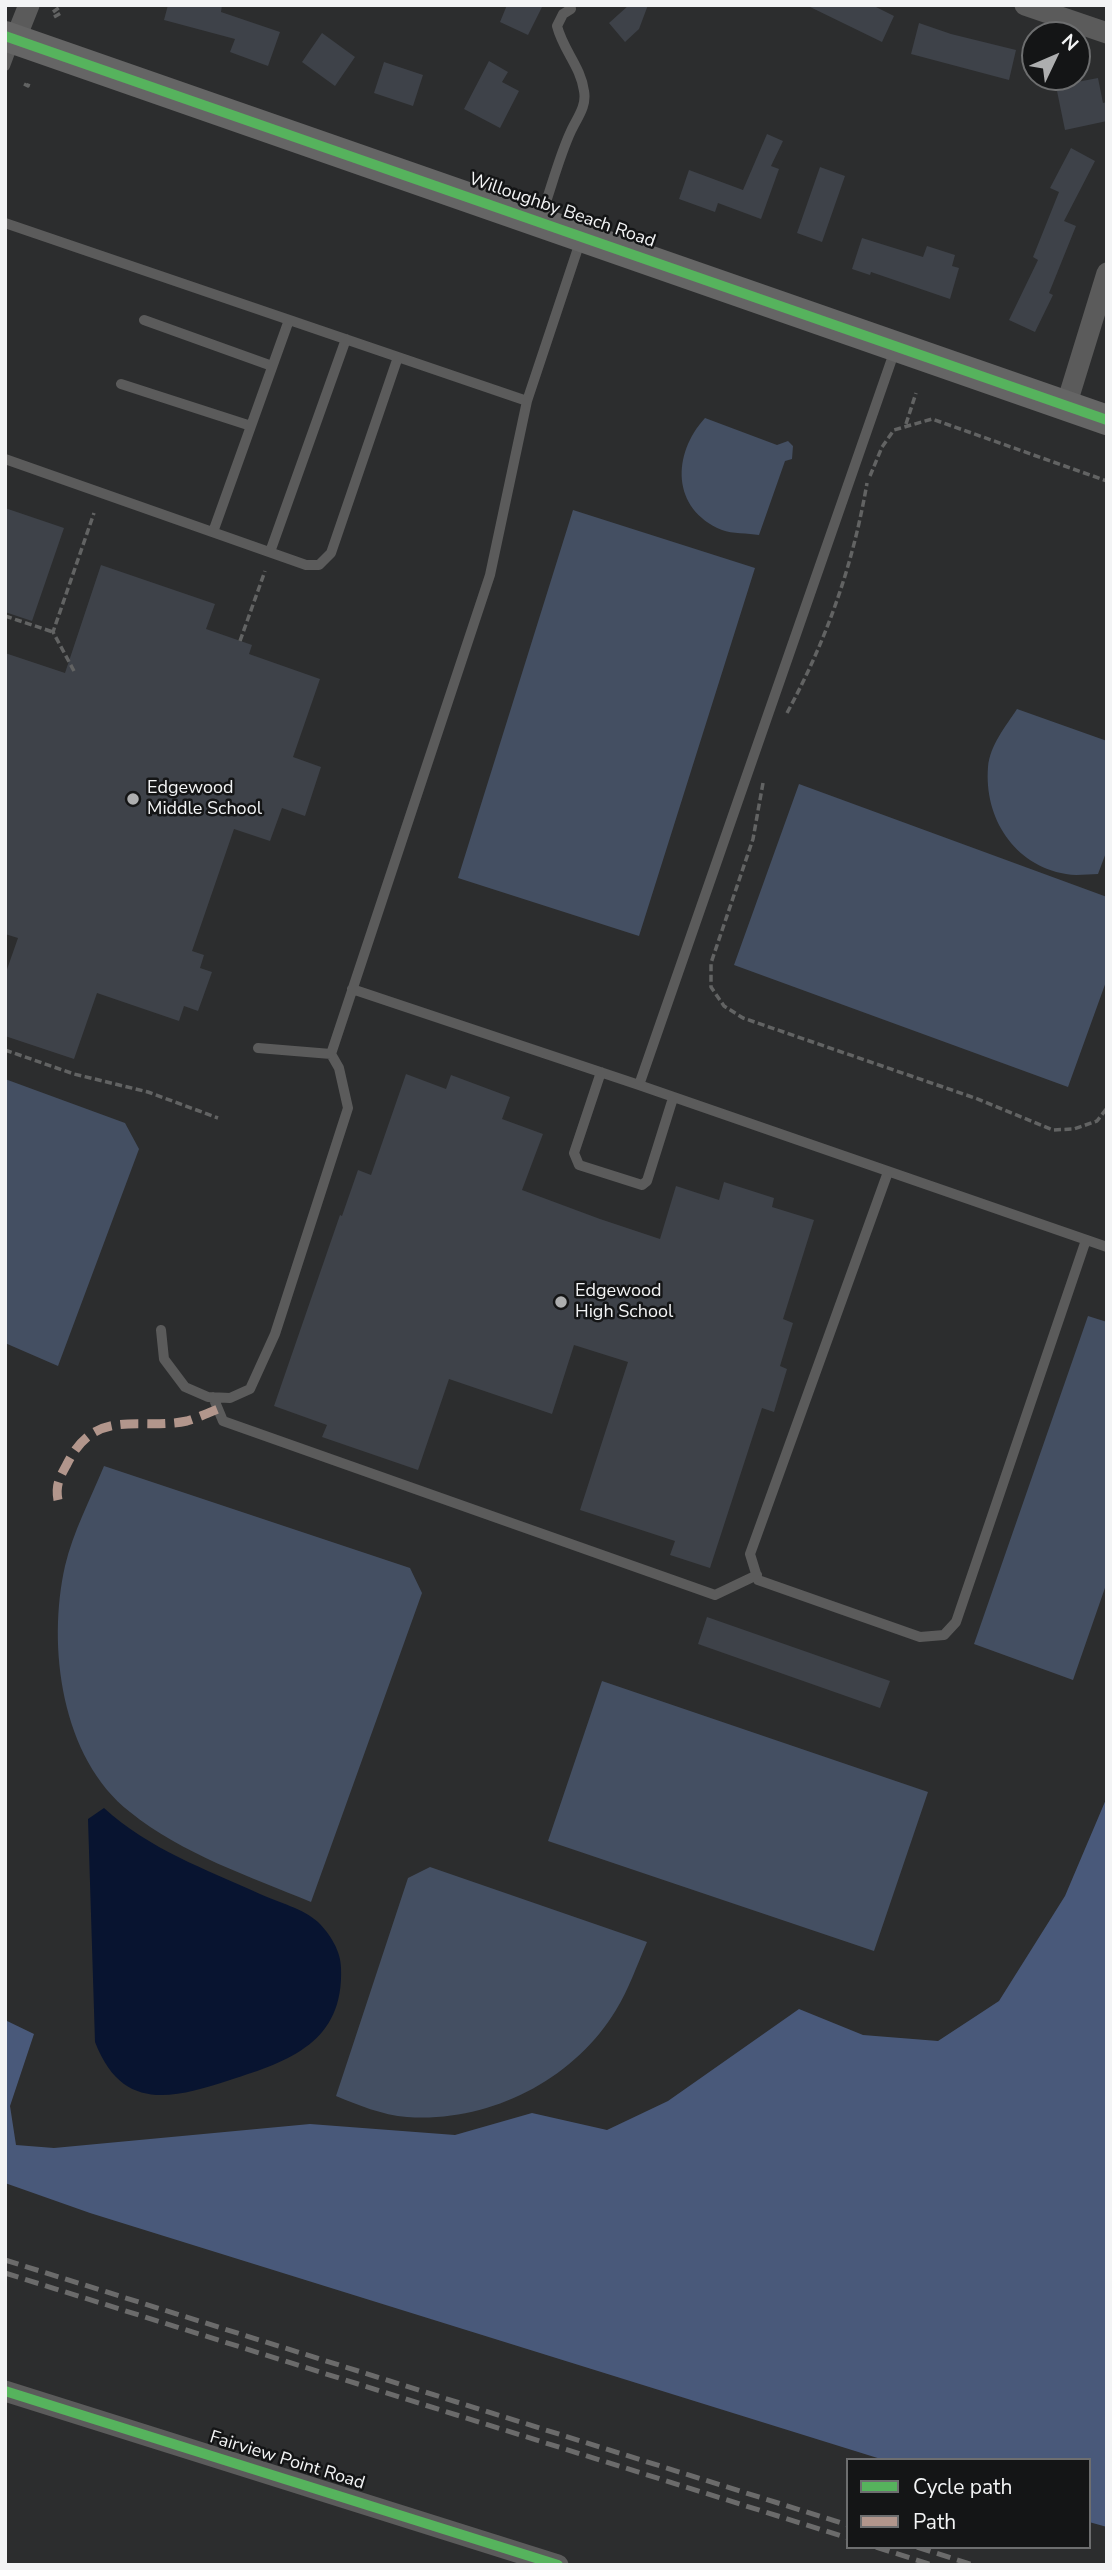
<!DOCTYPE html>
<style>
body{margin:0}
#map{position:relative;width:1112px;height:2570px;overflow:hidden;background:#2c2d2e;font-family:"Nunito Sans",sans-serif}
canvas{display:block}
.frame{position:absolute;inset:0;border:7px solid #f3f4f5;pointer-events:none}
.legend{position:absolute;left:846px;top:2458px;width:245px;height:91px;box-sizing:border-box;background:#141516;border:2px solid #6d6e6f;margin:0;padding:9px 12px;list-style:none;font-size:21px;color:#f3f4f5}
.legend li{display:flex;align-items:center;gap:14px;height:35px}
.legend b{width:35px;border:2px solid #6d6e6f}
.north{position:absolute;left:1021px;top:21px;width:70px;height:70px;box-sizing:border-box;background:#141516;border:2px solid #6d6e6f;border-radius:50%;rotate:46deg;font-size:19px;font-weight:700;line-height:28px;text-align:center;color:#f3f4f5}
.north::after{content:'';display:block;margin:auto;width:24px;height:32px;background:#adaeaf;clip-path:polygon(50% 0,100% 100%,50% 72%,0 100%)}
</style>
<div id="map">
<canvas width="1112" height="2570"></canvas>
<div class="frame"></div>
<ul class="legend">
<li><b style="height:9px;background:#56b35d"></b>Cycle path</li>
<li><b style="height:9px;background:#b2968c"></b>Path</li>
</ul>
<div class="north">N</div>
</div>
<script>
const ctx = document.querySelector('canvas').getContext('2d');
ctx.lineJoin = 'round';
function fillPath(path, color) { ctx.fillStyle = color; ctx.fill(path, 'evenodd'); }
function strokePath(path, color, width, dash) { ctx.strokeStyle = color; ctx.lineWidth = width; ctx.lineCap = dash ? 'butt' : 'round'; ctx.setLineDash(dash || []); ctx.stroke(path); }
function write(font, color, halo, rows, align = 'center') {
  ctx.font = font + ' "Nunito Sans",sans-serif'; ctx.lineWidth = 5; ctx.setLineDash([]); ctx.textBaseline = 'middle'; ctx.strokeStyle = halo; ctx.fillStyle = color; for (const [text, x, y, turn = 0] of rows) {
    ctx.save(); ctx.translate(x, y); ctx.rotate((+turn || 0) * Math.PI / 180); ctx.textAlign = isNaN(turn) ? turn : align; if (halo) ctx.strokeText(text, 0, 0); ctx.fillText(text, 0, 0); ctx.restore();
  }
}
const green = new Path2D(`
 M705 418 777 445 788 441 793 446 792 459 785 461 759 535C748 533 732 534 722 530 671 509 672 454 705 418Z
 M573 510 755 568 639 936 458 878Z
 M1017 709 1107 741V850L1098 874C1088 874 1076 876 1066 874 1014 865 984 818 988 767 990 745 1006 726 1017 709Z
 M799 784 1107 897V979L1068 1087 734 965Z
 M5 1079 125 1123 139 1149 58 1366 5 1343Z
 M1088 1316 1107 1322V1582L1073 1680 974 1644Z
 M104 1466 410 1568 422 1593 311 1902C251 1877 182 1854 130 1812 61 1758 47 1646 65 1566 73 1532 91 1498 104 1466Z
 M602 1681 928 1792 874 1951 548 1841Z
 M430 1867 647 1942C637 1965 629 1989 616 2010 574 2080 489 2123 407 2117 382 2115 358 2105 336 2096L408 1878Z`);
const forest = new Path2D(`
 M1107 1797V2527L1089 2522V2460H884L90 2213 5 2183V2020L34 2034 10 2106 16 2145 54 2148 310 2124 455 2135 532 2113 607 2130 668 2101 799 2009 863 2035 938 2041 999 2001 1065 1896Z`);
const water = new Path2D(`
 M104 1808C149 1849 205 1869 260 1894 278 1902 304 1909 318 1922 330 1934 341 1951 341 1968 344 2042 290 2061 230 2080 172 2099 122 2112 95 2042L88 1819Z`);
const building = new Path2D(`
 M168 5H222L221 12 280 32 268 66 230 52 235 39 164 20Z
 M507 5H543L528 35 500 22Z
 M629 5H648L639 29 625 42 609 23Z
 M806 5H872L894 16 882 42Z
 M919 23 951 34 1016 50 1009 80 911 54Z
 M322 33 355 57 335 86 302 62Z
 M489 61 508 72 502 82 519 91 500 128 464 109Z
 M384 62 423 75 413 106 374 93Z
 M1098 78 1103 103 1107 102V121L1065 130 1056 86Z
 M767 134 783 141 771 166 779 169 761 219 718 203 715 212 679 199 689 170 743 190Z
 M1071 148 1095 161 1064 221 1076 226 1049 293 1053 295 1035 332 1009 320 1038 260 1033 257 1059 192 1050 188Z
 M820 167 845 176 822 242 797 233Z
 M862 238 923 257 927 246 955 255 952 266 959 268 950 299 871 272 870 275 852 269Z
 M5 508 64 528 32 621 5 612Z
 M101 565 215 604 206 629 252 645 249 654 320 679 293 757 321 767 305 816 282 808 270 841 234 829 192 951 204 955 200 968 212 972 198 1011 184 1006 179 1021 97 993 74 1059 5 1036V975L18 938 5 934V653L65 673Z
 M406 1074 446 1089 451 1075 510 1097 502 1119 543 1134 522 1190 600 1219 660 1239 676 1186 719 1200 724 1182 774 1198 772 1207 814 1220 783 1319 793 1323 780 1366 787 1369 774 1412 762 1408 710 1568 670 1555 675 1541 580 1510 628 1362 574 1345 552 1414 449 1379 418 1470 322 1437 327 1425 274 1406 340 1215 342 1216 358 1170 371 1175Z
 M707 1617 890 1681 880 1708 698 1644Z`);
const path = new Path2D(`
 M53 12 60 7
 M54 17 61 13
 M24 84 28 86 29 83
 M906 424 916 393
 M870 476 882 447 894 430 932 419 1107 481
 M5 616 53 632
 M240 641 265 571
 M74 671 53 632 94 513
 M787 713C827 639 853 565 867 483
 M763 783 753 839 711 963V987L724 1006 743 1018 975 1098 1053 1130 1074 1129 1097 1121 1107 1108
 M5 1050 74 1074 148 1092 218 1118`);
const lane = new Path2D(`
 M5 66 14 42
 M540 219C551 190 558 159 571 131 577 118 587 106 584 91 581 67 563 50 557 26L563 14 571 9
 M5 223 527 401
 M144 320 272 366
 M121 384 251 426
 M5 459 306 565H319L331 553 398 357
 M213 532 289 320
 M270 552 346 339
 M352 989 639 1085 1107 1247
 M258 1048 331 1054
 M601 1072 574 1153 579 1165 642 1185 647 1181 673 1098
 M639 1085 895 350
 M888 1172 750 1554 758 1580 920 1637 944 1635 956 1622 1086 1240
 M161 1330 164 1359 185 1387 208 1397 230 1398 250 1389 275 1334 348 1108 339 1068 331 1054 490 575 527 401 581 239
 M213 1397 223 1421 715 1595 757 1575`);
const street = new Path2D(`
 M1025 5 1107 33
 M15 40 29 5
 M1066 406 1107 273
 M5 2391 558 2565`);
const secondary = new Path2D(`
 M5 36 1107 420`);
const rail = new Path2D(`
 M5 2260 848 2525
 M5 2273 848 2538
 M876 2547 932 2565
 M917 2547 973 2565`);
const quiet = new Path2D(`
 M58 1500C55 1485 60 1477 67 1464 96 1406 138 1431 187 1421 197 1418 208 1413 218 1409`);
const cycleway = new Path2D(`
 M5 36 1107 420
 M5 2391 558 2565`);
const markers = [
 [133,799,7,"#adaeaf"],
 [561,1302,7,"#adaeaf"]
];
const streetNames = [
 ["Willoughby Beach Road",562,211,19],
 ["Fairview Point Road",287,2461,17]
];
const poiNames = [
 ["Edgewood",147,789],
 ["Middle School",147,810],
 ["Edgewood",575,1292],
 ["High School",575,1313]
];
fillPath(green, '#444f62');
fillPath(forest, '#49597a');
fillPath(water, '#081430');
fillPath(building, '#3e4249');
strokePath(path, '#626363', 3.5, [7, 3.5]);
strokePath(lane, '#5b5b5b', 10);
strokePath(street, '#5b5b5b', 21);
strokePath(secondary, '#656565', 30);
strokePath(rail, '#6b6b6b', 5, [14, 7]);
strokePath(quiet, '#b2968c', 9, [18, 9]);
strokePath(cycleway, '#56b35d', 10);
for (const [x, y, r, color] of markers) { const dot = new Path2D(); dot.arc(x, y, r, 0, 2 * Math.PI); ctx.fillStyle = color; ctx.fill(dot); strokePath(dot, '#141516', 2.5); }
write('18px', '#f3f4f5', '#141516', streetNames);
write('18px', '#f3f4f5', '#141516', poiNames, 'left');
</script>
